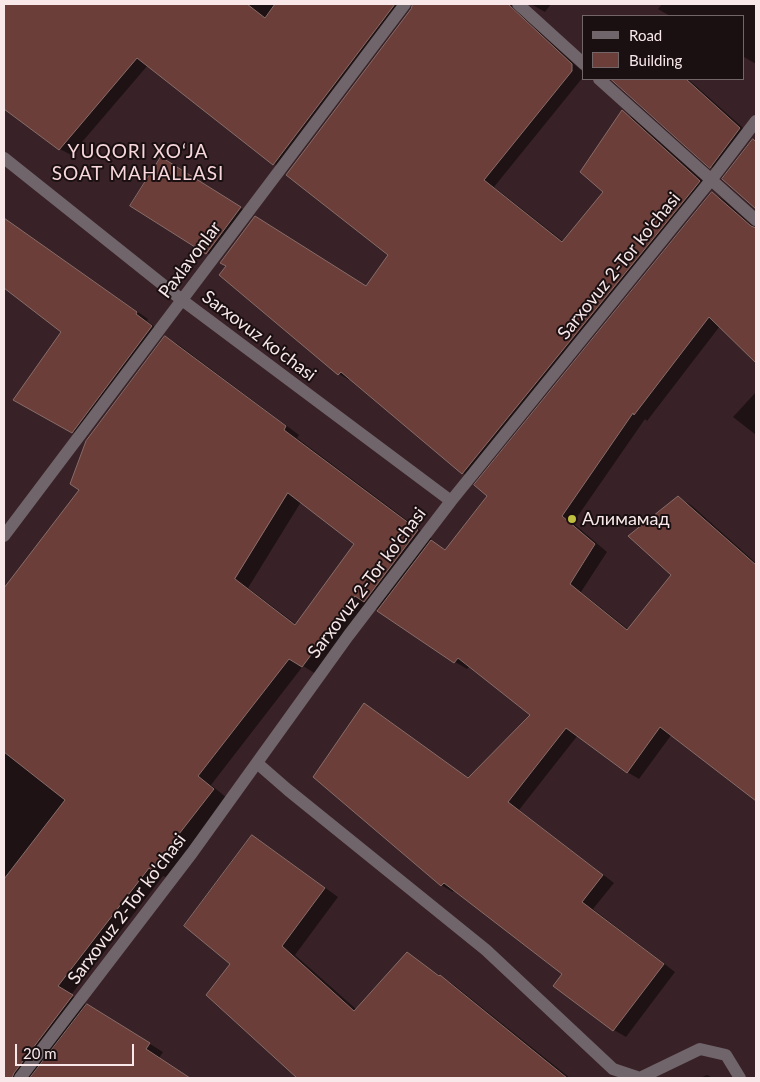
<!DOCTYPE html>
<meta charset="utf-8">
<style>
body{margin:0}
#map{position:relative;width:760px;height:1082px;overflow:hidden;background:#392227;font-family:Lato,sans-serif}
canvas{display:block}
.frame{position:absolute;inset:0;border:5px solid #f8e8ea;pointer-events:none}
.legend{position:absolute;left:582px;top:15px;width:162px;height:65px;box-sizing:border-box;background:#1a0f11;border:1px solid #736668;margin:0;padding:6px 9px;list-style:none;font-size:15px;color:#f8e8ea}
.legend li{display:flex;align-items:center;gap:10px;height:25px}
.legend b{width:25px;border:1px solid #736668}
.scale{position:absolute;left:15px;top:1044px;width:119px;height:22px;box-sizing:border-box;border:2px solid #f8e8ea;border-top:0;padding-left:6px;font-size:15px;line-height:18px;white-space:nowrap;color:#f8e8ea;-webkit-text-stroke:4px #1a0f11;paint-order:stroke}
</style>
<div id="map">
<canvas width="760" height="1082"></canvas>
<div class="frame"></div>
<ul class="legend">
<li><b style="height:6px;background:#70656b"></b>Road</li>
<li><b style="height:14px;background:#6b3e39"></b>Building</li>
</ul>
<div class="scale">20 m</div>
</div>
<script>
const ctx = document.querySelector('canvas').getContext('2d');
ctx.lineJoin = 'round';
function fillPath(path, color) { ctx.fillStyle = color; ctx.fill(path, 'evenodd'); }
function strokePath(path, color, width, dash) { ctx.strokeStyle = color; ctx.lineWidth = width; ctx.lineCap = dash ? 'butt' : 'round'; ctx.setLineDash(dash || []); ctx.stroke(path); }
function write(font, color, halo, rows, align = 'center') {
  ctx.font = font + ' Lato,sans-serif'; ctx.lineWidth = 4; ctx.setLineDash([]); ctx.textBaseline = 'middle'; ctx.strokeStyle = halo; ctx.fillStyle = color; for (const [text, x, y, turn = 0] of rows) {
    ctx.save(); ctx.translate(x, y); ctx.rotate((+turn || 0) * Math.PI / 180); ctx.textAlign = isNaN(turn) ? turn : align; if (halo) ctx.strokeText(text, 0, 0); ctx.fillText(text, 0, 0); ctx.restore();
  }
}
const shadow = new Path2D(`
 M4 4H411L285 170 274 164 148 65 71 155 60 149 4 108Z
 M414 4H524L520 8 523 17 584 73V76L494 187 564 242 605 191 622 112 633 118 710 187 473 480 463 473 351 378 349 380 339 374 367 287 390 255Z
 M531 4H551L545 12Z
 M662 4H756V64L744 57V16H670L658 9Z
 M613 79H688L751 135 722 173 711 167Z
 M753 141 756 142V208L724 179Z
 M173 165 252 215 218 260 132 206Z
 M712 193 724 200 756 229V361L720 326 647 421 645 419 573 523 607 552 581 592 629 630 673 575 678 498 691 505 756 563V800L672 734 639 779 627 772 578 735 519 810 614 883 593 909 675 972 626 1037 614 1030 555 986 564 974 455 890 453 892 441 885 365 705 377 712 469 779 532 715 470 666 467 669 455 662 369 604 316 674 303 666 211 785 227 798 166 877 163 876 71 995 163 1052 159 1058 189 1078H4V618L27 587 166 337 179 345 299 435 297 438 432 539 430 541 446 550ZM301 502 356 544 297 625 248 588Z
 M15 227 148 319 147 321 163 333 84 438 15 400 63 332 4 286V244Z
 M756 392V435L733 417Z
 M252 837 266 845 338 897 295 955 357 1010 407 954 454 985 570 1078H297V1077L232 964Z
 M707 1075 713 1078H700Z`);
const building = new Path2D(`
 M4 4H247L265 18 275 4H395L273 165 137 58 59 150 4 109Z
 M413 4H508L572 64V71L484 180 562 242 603 192 580 172 622 110 700 181 462 474 341 372 338 375 219 275 226 266 220 263 255 216 366 286 388 255 286 175 411 9Z
 M611 79H686L740 128 710 168Z
 M753 139 756 142V209L722 179Z
 M161 157 241 207 206 254 130 206Z
 M712 192 751 226 756 228V363L709 317 634 415 633 413 562 516 595 544 570 584 627 630 671 575 628 536 678 496 756 565V801L660 727 627 773 566 728 508 802 603 875 582 902 664 964 613 1031 553 986 562 974 444 883 441 886 313 777 364 703 468 778 530 715 458 658 454 663 377 611 431 540 445 550 487 496 474 485Z
 M4 218 137 312 136 314 152 326 72 433 13 400 61 332 4 288Z
 M165 336 286 426 284 430 418 530 364 602 355 596 302 667 289 659 198 776 214 789 151 870 149 868 58 986 73 995 14 1073 12 1078H4V879L65 800 4 752V588L79 490 70 484 86 441ZM288 493 354 544 295 625 235 579Z
 M252 835 325 888 282 946 354 1011 407 952 439 976 440 975 567 1078H297L206 995 230 964 184 926Z
 M87 1004 150 1043 146 1049 190 1078H30Z`);
const minor = new Path2D(`
 M518 4 584 64
 M599 79 756 220
 M4 158 182 300 451 501
 M4 536 405 4
 M257 763 288 790 486 950 613 1069 640 1078 700 1049 726 1055 740 1078
 M20 1078 192 853 348 636 451 501 711 180 756 121`);
const markers = [
 [572,519,5,"#bfbe41"]
];
const streetNames = [
 ["Paxlavonlar",190,260,-53],
 ["Sarxovuz 2-Tor ko'chasi",619,266,-51],
 ["Sarxovuz ko'chasi",259,336,37],
 ["Sarxovuz 2-Tor ko'chasi",367,583,-53],
 ["Sarxovuz 2-Tor ko'chasi",127,909,-53]
];
const poiNames = [
 ["Алимамад",582,519]
];
const neighbourhoodNames = [
 ["YUQORI XO‘JA",138,152],
 ["SOAT MAHALLASI",138,174]
];
fillPath(shadow, '#0007');
fillPath(building, '#6b3e39');
strokePath(building, '#886c68', 1);
strokePath(minor, '#70656b', 12);
for (const [x, y, r, color] of markers) { const dot = new Path2D(); dot.arc(x, y, r, 0, 2 * Math.PI); ctx.fillStyle = color; ctx.fill(dot); strokePath(dot, '#1a0f11', 2); }
write('18px', '#f8e8ea', '#1a0f11', streetNames);
write('18px', '#f8e8ea', '#1a0f11', poiNames, 'left');
ctx.letterSpacing = '1px';
write('19px', '#f7d7dc', '#1a0f11', neighbourhoodNames);
ctx.letterSpacing = '0px';
</script>
